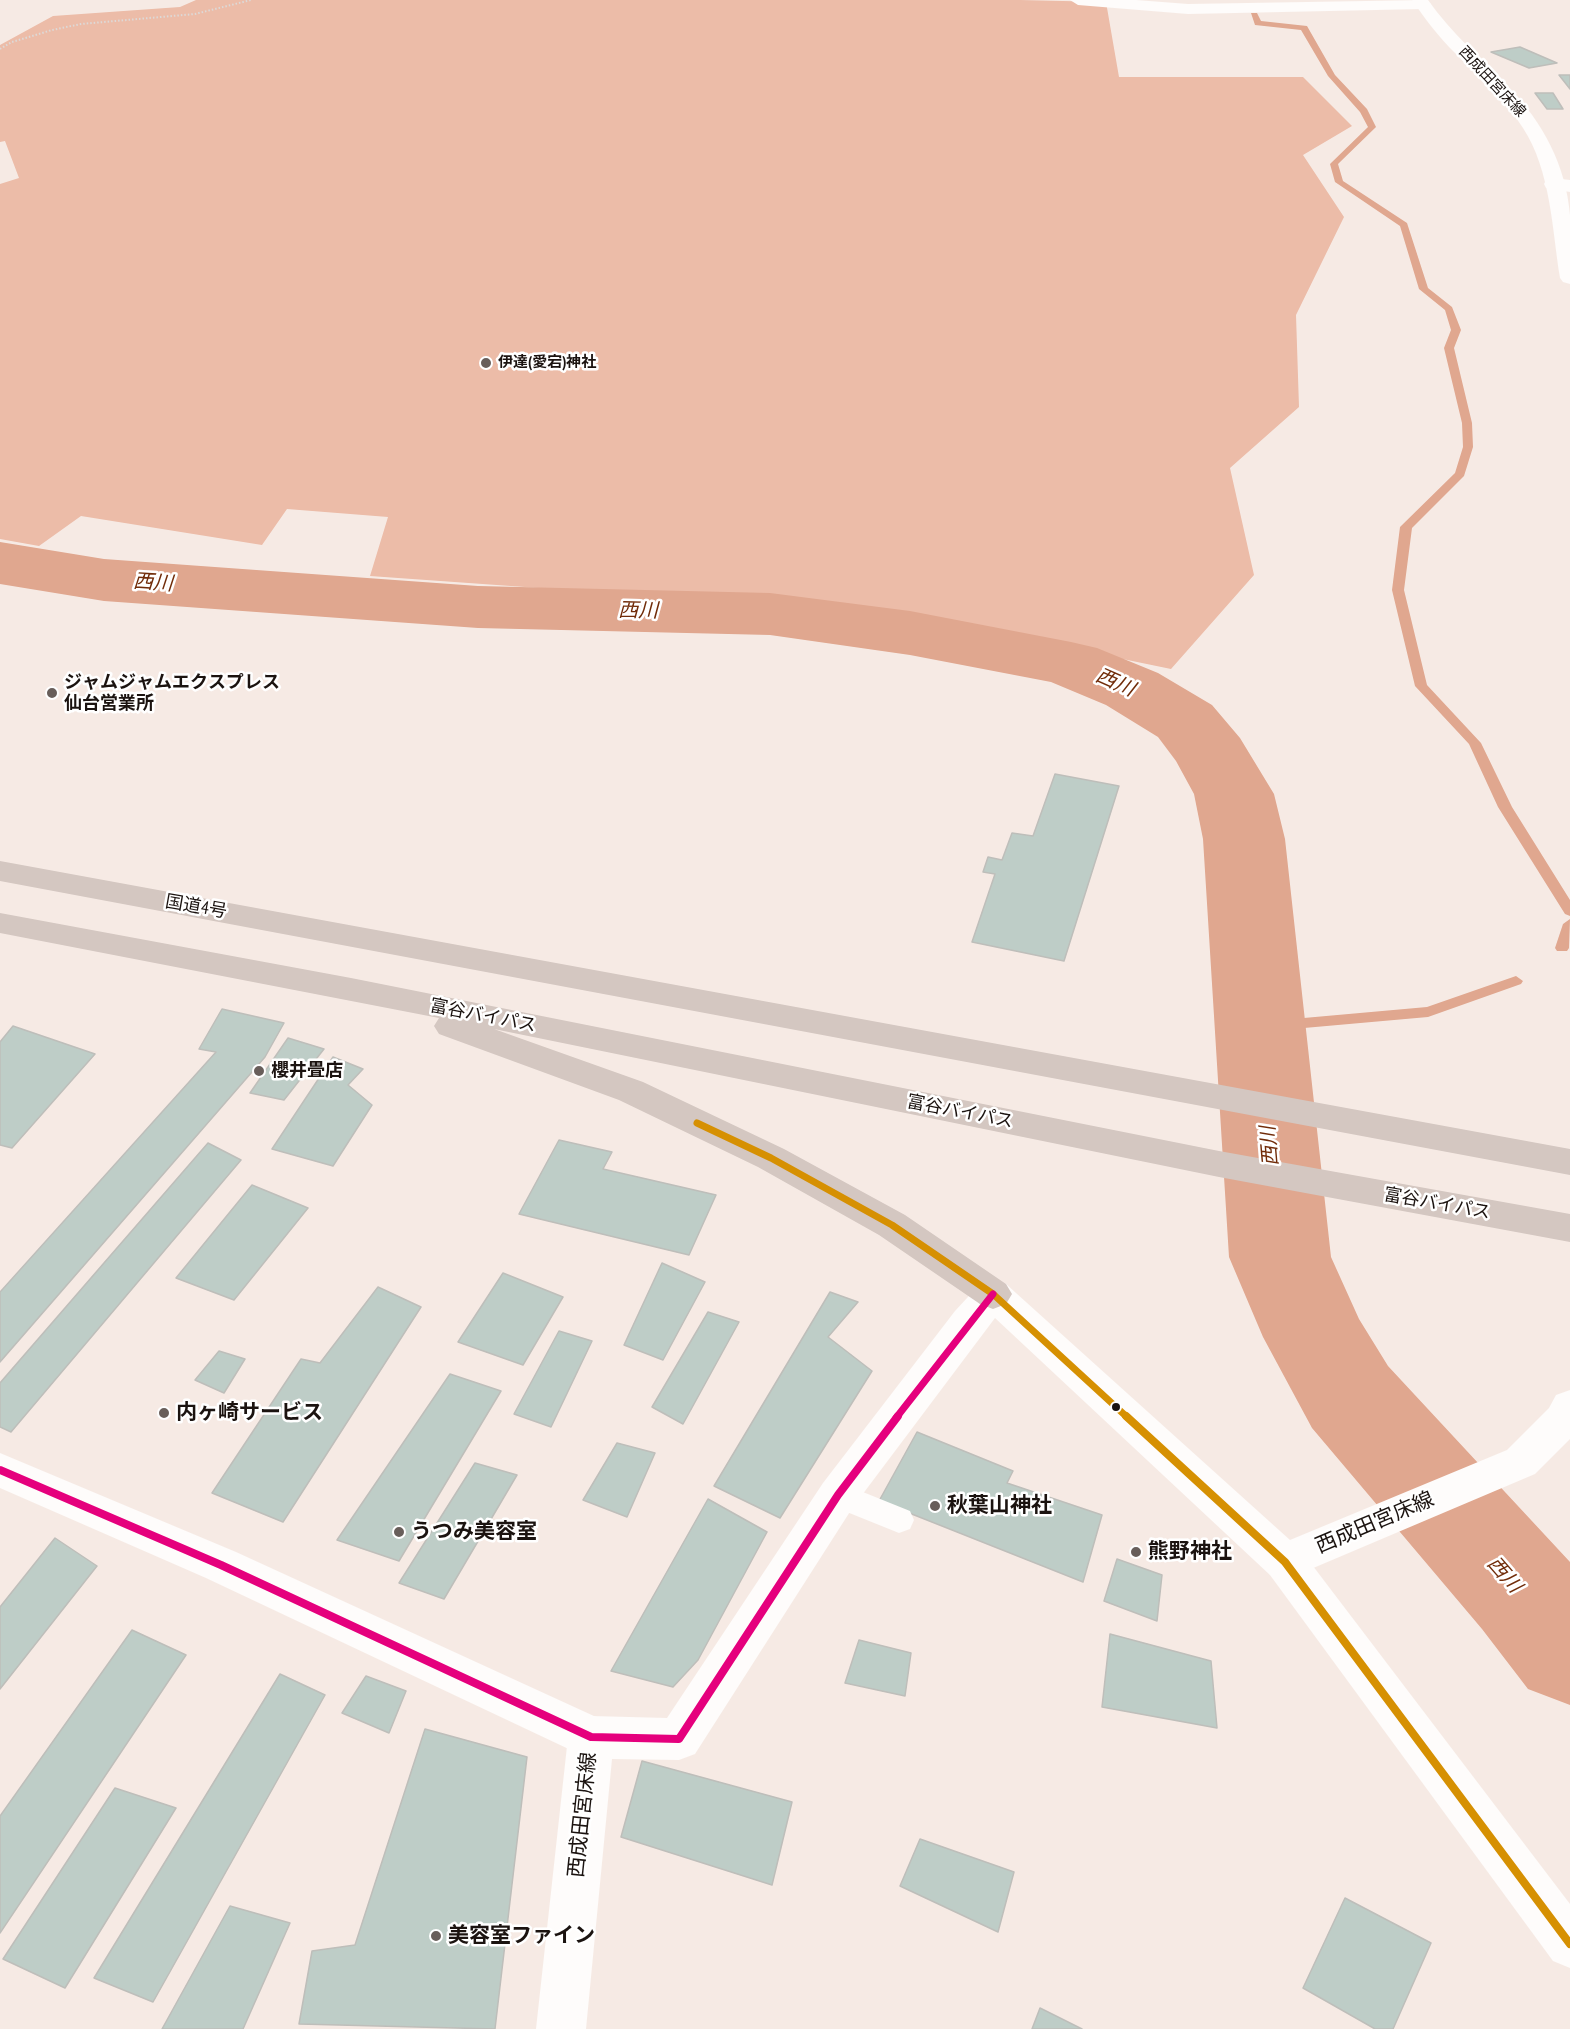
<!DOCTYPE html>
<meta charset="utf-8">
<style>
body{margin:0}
canvas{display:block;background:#f6eae4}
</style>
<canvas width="1570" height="2029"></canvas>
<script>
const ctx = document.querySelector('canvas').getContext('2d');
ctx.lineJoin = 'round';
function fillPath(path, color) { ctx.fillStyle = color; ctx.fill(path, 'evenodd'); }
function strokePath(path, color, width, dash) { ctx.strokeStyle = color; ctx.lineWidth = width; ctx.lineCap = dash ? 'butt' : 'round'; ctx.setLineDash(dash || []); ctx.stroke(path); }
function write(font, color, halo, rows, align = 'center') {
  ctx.font = font + ' "PT Sans Narrow","Noto Sans JP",sans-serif'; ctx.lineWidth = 5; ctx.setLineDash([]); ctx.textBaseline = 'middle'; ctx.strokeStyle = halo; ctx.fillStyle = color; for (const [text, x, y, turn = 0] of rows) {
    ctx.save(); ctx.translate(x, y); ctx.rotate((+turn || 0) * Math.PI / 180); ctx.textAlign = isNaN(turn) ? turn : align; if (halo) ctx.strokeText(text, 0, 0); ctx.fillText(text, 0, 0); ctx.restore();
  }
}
const forest = new Path2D(`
 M196 0H1020L1106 2 1119 77H1303L1352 126 1303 155 1344 217 1296 315 1299 407 1230 468 1254 575 1171 669 905 614 370 576 388 517 287 509 262 545 81 516 39 546 0 539V184L19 178 5 141 0 142V45L53 16 180 7Z`);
const stream = new Path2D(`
 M1251 13H1257L1261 21 1307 26 1335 75 1367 109 1376 127 1338 164 1343 181 1407 223 1428 288 1452 307 1461 330 1454 348 1472 423 1473 447 1464 476 1412 528 1404 590 1427 685 1481 743 1512 807 1570 900V916L1565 914 1498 807 1469 744 1415 686 1392 590 1400 527 1455 473 1463 447 1462 423 1444 348 1451 330 1445 310 1419 289 1400 226 1335 182 1330 164 1368 127 1360 112 1328 76 1301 30 1255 25Z
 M1570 919 1569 948 1567 951H1557L1555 948 1563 924Z
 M1516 976 1523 981 1521 984 1428 1017 1259 1032 1251 1027 1259 1022 1427 1007Z`);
const river = new Path2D(`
 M0 542 104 559 478 586 770 593 910 611 1071 642 1097 648 1158 673 1212 705 1240 738 1274 794 1285 839 1331 1257 1359 1319 1388 1366 1570 1562V1705L1528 1689 1482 1629 1312 1428 1263 1337 1229 1257 1203 839 1194 794 1176 761 1158 737 1106 705 1051 682 910 655 770 635 478 628 104 601 0 584Z`);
const building = new Path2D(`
 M1520 47 1557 63 1529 68 1491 52Z
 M1559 75H1570V89Z
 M1535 93H1553L1563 109H1547Z
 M1055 774 1119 786 1064 961 972 942 995 874 983 872 988 857 1002 860 1012 833 1033 836Z
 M222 1009 284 1023 265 1057 0 1362V1292L216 1052 199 1049Z
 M13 1026 95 1054 12 1148 0 1145V1042Z
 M288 1038 324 1049 284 1100 250 1093Z
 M333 1057 363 1069 348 1085 372 1105 333 1166 272 1149Z
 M559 1140 612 1152 603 1169 716 1195 689 1255 519 1214Z
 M208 1143 241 1160 11 1432 0 1427V1383Z
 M252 1185 308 1208 234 1300 176 1278Z
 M662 1263 705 1282 663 1360 624 1345Z
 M503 1273 563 1297 523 1365 458 1342Z
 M378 1287 421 1307 283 1522 212 1493 301 1359 320 1363Z
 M830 1292 858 1302 828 1337 872 1371 780 1518 714 1486Z
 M708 1312 739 1322 683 1424 652 1407Z
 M559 1331 592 1341 551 1427 514 1414Z
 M219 1351 245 1359 224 1393 195 1380Z
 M450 1374 501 1391 399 1561 337 1540Z
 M917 1432 1013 1471 1007 1483 1102 1515 1083 1582 879 1501Z
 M617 1443 655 1453 627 1517 583 1500Z
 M475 1463 517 1475 444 1599 399 1583Z
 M708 1499 767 1532 698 1660 673 1687 611 1671Z
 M55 1538 97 1566 0 1689V1607Z
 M1117 1559 1162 1575 1157 1621 1104 1601Z
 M132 1630 186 1655 0 1933V1816Z
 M1110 1634 1211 1661 1217 1728 1102 1707Z
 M859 1640 911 1653 905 1696 845 1683Z
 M280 1674 325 1695 153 2002 94 1978Z
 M366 1676 406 1691 389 1733 342 1713Z
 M425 1729 527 1757 495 2029 299 2024 312 1951 355 1945Z
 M642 1761 792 1802 772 1885 621 1837Z
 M115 1788 176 1808 65 1988 3 1959Z
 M920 1839 1014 1872 998 1932 900 1886Z
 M1345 1898 1431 1943 1393 2029H1375L1303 1988Z
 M230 1906 290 1923 243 2029H162Z
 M1040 2008 1082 2029H1032Z`);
const path = new Path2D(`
 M0 49 12 42 52 30 81 24 195 14 251 0`);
const service = new Path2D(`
 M838 1482 910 1511 914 1520 910 1529 899 1533 827 1504 823 1495 827 1486Z`);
const minor = new Path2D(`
 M1070 0H1136L1188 4 1426 0 1431 4 1423 9 1188 14 1078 5Z
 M1553 178 1570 180V192L1546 188 1544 184 1546 180Z
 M0 1453 236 1552 607 1722 614 1737 607 1752 591 1758 575 1752 206 1578 0 1488Z`);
const tertiary = new Path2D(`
 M1285 1544 1300 1549 1570 1904V1968L1553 1961 1270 1575 1264 1562 1270 1549Z`);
const secondary = new Path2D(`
 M1412 0H1428C1451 33 1482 59 1509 88 1543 122 1566 166 1570 215 1570 238 1570 261 1570 284L1563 282 1560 278C1552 229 1551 171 1523 128 1505 99 1479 77 1455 53 1439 37 1425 19 1412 0Z
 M993 1279 1006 1284 1290 1540 1507 1450 1549 1408 1556 1395 1570 1390V1439L1535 1474 1285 1580 1270 1575 995 1318 853 1507 695 1754 679 1760 612 1759 586 2029H536L568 1737 575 1722 591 1716 667 1718 823 1483 955 1311 980 1284Z`);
const trunk = new Path2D(`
 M0 861 1570 1149V1175L0 881Z
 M0 913 351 978 1219 1151 1570 1214V1242L1219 1177 494 1029 643 1082 784 1149 905 1215 1006 1284 1012 1294 1006 1304 993 1309 980 1304 879 1235 758 1167 619 1100 439 1034 434 1026 439 1018 0 933Z`);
const bus1Far1 = new Path2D(`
 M697 1123 771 1158 892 1225 993 1294 1128 1418`);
const bus1 = new Path2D(`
 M1126 1416 1285 1562 1570 1944`);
const bus2Far1 = new Path2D(`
 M896 1418 993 1294`);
const bus2 = new Path2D(`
 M0 1470 221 1565 591 1737 679 1739 838 1495 898 1416`);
const markers = [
 [486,363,6,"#685e5a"],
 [52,693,6,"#685e5a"],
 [259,1071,6,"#685e5a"],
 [1116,1407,5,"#1b1310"],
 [164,1413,6,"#685e5a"],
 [935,1506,6,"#685e5a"],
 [399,1532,6,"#685e5a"],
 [1136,1552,6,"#685e5a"],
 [436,1936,6,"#685e5a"]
];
const farStreetnames = [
 ["西成田宮床線",1492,82,47]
];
const farPoinames = [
 ["伊達(愛宕)神社",498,363]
];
const poiNames = [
 ["ジャムジャムエクスプレス",64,683],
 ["仙台営業所",64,704],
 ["櫻井畳店",271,1071]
];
const streetNames = [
 ["国道4号",196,907,10],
 ["富谷バイパス",483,1016,11],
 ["富谷バイパス",960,1112,11],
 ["富谷バイパス",1437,1204,10]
];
const waterNames = [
 ["西川",153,583,4],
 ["西川",638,611,1],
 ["西川",1115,683,24],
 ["西川",1270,1146,-95],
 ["西川",1504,1575,49]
];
const nearPoinames = [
 ["内ヶ崎サービス",176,1413],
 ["秋葉山神社",947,1506],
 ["うつみ美容室",411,1532],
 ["熊野神社",1148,1552],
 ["美容室ファイン",448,1936]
];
const nearStreetnames = [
 ["西成田宮床線",1375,1523,-23],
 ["西成田宮床線",583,1815,-84]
];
fillPath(forest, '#ecbca8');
fillPath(stream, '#e0a78f');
fillPath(river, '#e0a78f');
fillPath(building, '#becdc7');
strokePath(building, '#bebeba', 1.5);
strokePath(path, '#ddd9d7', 2, [1.5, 2]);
fillPath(service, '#fefcfb');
fillPath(minor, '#fefcfb');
fillPath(tertiary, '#fefcfb');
fillPath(secondary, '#fefcfb');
fillPath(trunk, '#d4c7c1');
strokePath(bus1Far1, '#d69002', 7);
strokePath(bus1, '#d69002', 8);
strokePath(bus2Far1, '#e5007d', 7);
strokePath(bus2, '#e5007d', 8);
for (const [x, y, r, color] of markers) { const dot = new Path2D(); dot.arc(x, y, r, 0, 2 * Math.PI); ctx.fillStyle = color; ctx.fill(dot); strokePath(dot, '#fff', 2); }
write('15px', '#1b1310', '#fff', farStreetnames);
write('bold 15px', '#1b1310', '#fff', farPoinames, 'left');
write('bold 18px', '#1b1310', '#fff', poiNames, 'left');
write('18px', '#1b1310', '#fff', streetNames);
write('italic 20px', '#712c09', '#fff', waterNames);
write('bold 21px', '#1b1310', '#fff', nearPoinames, 'left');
write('21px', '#1b1310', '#fff', nearStreetnames);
</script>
